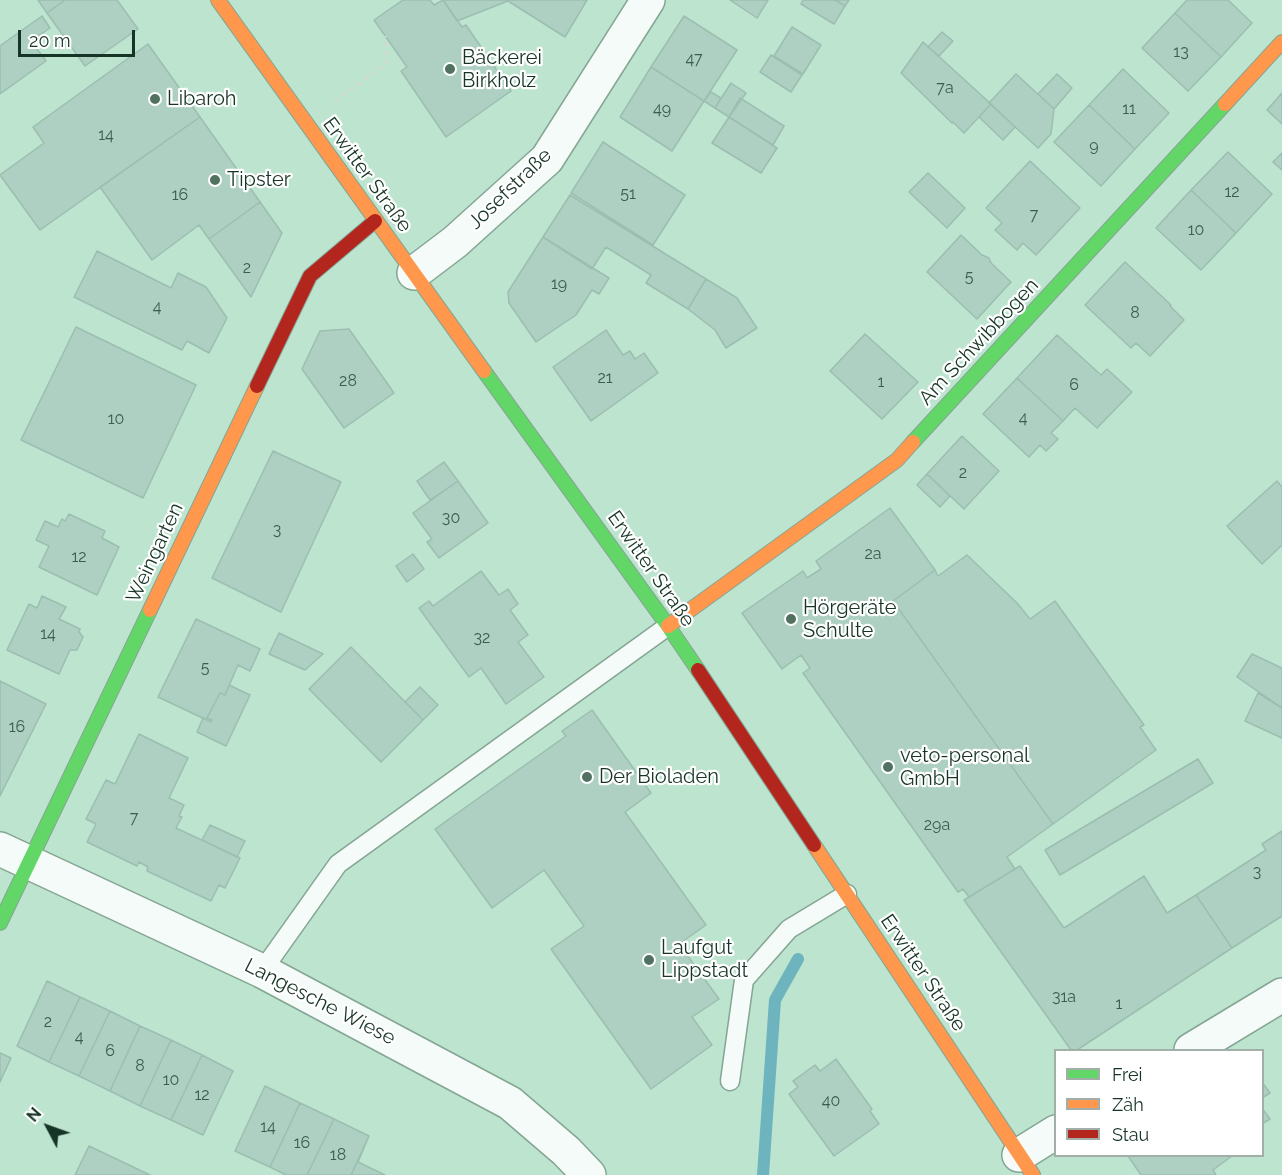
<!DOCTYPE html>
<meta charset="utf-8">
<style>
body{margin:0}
#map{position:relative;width:1282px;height:1175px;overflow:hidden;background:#bde4ce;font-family:Raleway,sans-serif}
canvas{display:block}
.legend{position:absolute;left:1054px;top:1049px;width:210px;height:108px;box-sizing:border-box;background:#fff;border:2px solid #a2aea8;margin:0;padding:8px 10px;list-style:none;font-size:18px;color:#173526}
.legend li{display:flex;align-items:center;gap:12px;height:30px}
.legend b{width:30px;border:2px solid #a2aea8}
.north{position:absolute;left:18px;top:1097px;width:60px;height:60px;-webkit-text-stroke:4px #fff;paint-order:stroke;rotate:311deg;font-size:16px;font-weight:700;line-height:24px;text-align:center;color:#173526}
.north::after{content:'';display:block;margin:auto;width:21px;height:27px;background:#173526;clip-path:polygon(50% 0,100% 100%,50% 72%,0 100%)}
.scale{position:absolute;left:18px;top:30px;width:117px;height:27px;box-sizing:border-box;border:3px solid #173526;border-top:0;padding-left:8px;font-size:18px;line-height:21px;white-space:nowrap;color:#173526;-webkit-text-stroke:4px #fff;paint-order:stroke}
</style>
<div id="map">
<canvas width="1282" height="1175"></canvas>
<ul class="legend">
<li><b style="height:8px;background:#63d668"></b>Frei</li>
<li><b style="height:8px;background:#ff974d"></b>Zäh</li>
<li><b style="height:8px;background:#b3261e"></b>Stau</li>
</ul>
<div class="north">N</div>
<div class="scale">20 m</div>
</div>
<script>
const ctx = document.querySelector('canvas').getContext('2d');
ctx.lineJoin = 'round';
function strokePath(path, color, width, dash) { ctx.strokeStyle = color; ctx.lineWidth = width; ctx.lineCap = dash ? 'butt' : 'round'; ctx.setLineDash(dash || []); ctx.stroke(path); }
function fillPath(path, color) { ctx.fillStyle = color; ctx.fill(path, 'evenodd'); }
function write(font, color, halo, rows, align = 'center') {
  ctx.font = font + ' Raleway,sans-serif'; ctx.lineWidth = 4.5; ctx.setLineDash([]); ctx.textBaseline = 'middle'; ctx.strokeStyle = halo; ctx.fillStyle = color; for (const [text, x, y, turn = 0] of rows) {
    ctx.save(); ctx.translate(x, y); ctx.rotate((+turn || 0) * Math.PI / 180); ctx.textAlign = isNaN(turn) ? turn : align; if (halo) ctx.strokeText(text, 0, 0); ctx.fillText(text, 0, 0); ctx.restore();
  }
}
const stream = new Path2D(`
 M763 1175 775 1000 798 959`);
const building = new Path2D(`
 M38 0H65L47 13Z
 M65 0H117L138 29 85 66 47 13Z
 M403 0H430L434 5 443 0 462 27 466 25 511 91 446 137 401 71 407 67 374 20Z
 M443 0H587L565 37 508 1 457 21Z
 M730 0H768L757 18Z
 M803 0H835L845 6 834 24 801 4Z
 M835 0H849L845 6Z
 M1187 0H1228L1252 23 1221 57 1175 13Z
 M1175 13 1221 57 1188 91 1142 48Z
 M42 16 50 28 31 41 46 61 0 94V46Z
 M684 16 737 50 704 101 651 67Z
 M792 27 821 45 803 74 774 56Z
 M942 32 953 41 939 56 928 47Z
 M923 42 991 104 964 133 953 122 952 123 901 73Z
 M148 44 200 117 40 230 0 175 44 143 33 127Z
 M771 55 802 75 791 92 760 72Z
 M651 67 704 101 672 151 620 117Z
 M1123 69 1169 113 1135 149 1089 105Z
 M1016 74 1054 109 1051 134 1038 148 989 103Z
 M1057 74 1072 88 1054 109 1038 94Z
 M731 83 746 93 729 117 715 108Z
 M711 92 721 98 715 108 704 101Z
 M1282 93V124L1267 110Z
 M740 98 784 126 773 145 729 117Z
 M991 104 1015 127 1003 140 979 117Z
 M1089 105 1135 149 1101 186 1054 142Z
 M200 117 260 202 209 239 199 225 152 260 100 187Z
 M729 117 777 148 761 173 712 143Z
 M603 142 685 195 653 245 571 193Z
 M1228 152 1272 194 1236 233 1191 190Z
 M1282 153V170L1273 162Z
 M1030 161 1080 208 1036 255 1023 243 1017 250 995 230 1002 223 986 208Z
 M928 173 965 208 947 228 909 192Z
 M1191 190 1236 233 1201 270 1156 228Z
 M570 195 706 279 688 309 646 283 651 275 606 247 592 269 543 237Z
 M260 202 282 233 251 297 209 239Z
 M961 235 982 255 989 258 991 263 1011 282 977 319 927 272Z
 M543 237 609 278 599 294 592 290 576 315 536 342 509 303 508 292Z
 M97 251 171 288 178 273 206 287 227 318 209 353 187 341 182 350 74 297Z
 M1125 262 1171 305 1170 306 1184 320 1150 356 1136 343 1131 348 1085 305Z
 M706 279 737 298 757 328 726 348 715 330 688 309Z
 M76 327 196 385 143 498 21 440Z
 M349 329 394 393 344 428 302 369 320 331Z
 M606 330 623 355 630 351 635 359 644 353 658 373 591 421 553 367Z
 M865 334 918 382 882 419 830 371Z
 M1057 335 1101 375 1107 369 1132 392 1097 428 1075 408 1063 421 1017 378Z
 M1017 378 1063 421 1051 433 1058 439 1046 451 1040 445 1029 457 983 414Z
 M962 436 999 471 964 509 927 474Z
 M273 451 341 482 281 612 212 578Z
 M444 462 458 481 430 500 417 481Z
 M927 474 950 496 940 507 917 485Z
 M458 481 488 523 439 558 427 542 432 539 413 513Z
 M1277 481 1282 487V545L1262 564 1227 526Z
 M890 508 935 570 893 601 1053 824 1007 857 1015 869 969 897 963 889 958 892 803 673 810 668 801 655 782 669 742 613 803 571 807 578 821 569 816 561Z
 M69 514 105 531 102 538 119 547 97 595 39 567 49 546 36 540 45 521 58 527 62 519 65 521Z
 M413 554 424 569 407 582 396 566Z
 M967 555 1017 603 1030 619 1055 601 1144 725 1140 727 1156 750 1053 824 893 601 935 570 938 576Z
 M481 571 499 595 508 589 518 604 510 610 528 635 518 642 544 677 506 704 481 668 469 677 419 608 429 601 433 606Z
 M42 596 66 607 59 619 80 629 79 632 83 637 77 650H70L59 674 7 650 29 604 37 608Z
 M196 619 260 649 250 671 238 665 225 695 220 693 207 718 212 720 211 722 158 697Z
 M279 633 323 654 305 670 269 654Z
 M351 647 423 720 381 762 309 689Z
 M1252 654 1282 668V708L1237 677Z
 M0 681 46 704 0 796Z
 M229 685 250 695 226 746 197 732 203 718 211 722 212 720 207 718 220 693 225 695Z
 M420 687 438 705 423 720 405 702Z
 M1258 693 1282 708V738L1245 721Z
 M592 710 651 793 625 812 706 925 679 944 719 999 692 1017 712 1045 651 1089 551 949 584 926 544 870 492 908 435 829 566 736 562 731Z
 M139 734 188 758 169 798 184 805 179 816 182 817 176 828 240 858 225 888 219 885 211 901 147 871 148 867 139 862 137 866 87 842 96 824 86 819 106 780 115 784Z
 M1198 759 1213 783 1060 875 1045 850Z
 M210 825 245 841 237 857 202 840Z
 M1282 831V916L1232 948 1196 895 1266 850 1262 844Z
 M1020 866 1064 928 1144 876 1167 913 1196 895 1232 948 1077 1050H1071L964 900Z
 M47 981 80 997 49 1062 17 1046Z
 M80 997 110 1011 79 1076 49 1062Z
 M110 1011 140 1026 110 1091 79 1076Z
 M140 1026 171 1040 140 1106 110 1091Z
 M171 1040 202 1055 171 1120 140 1106Z
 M0 1053 11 1058 0 1082Z
 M202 1055 233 1071 203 1135 171 1120Z
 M836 1059 872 1109 870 1111 879 1124 834 1156 789 1094 798 1087 793 1081 815 1065 820 1071Z
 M1262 1082 1270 1093 1262 1098Z
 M265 1086 300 1103 270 1167 235 1151Z
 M300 1103 334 1119 307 1175H286L270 1167Z
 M1262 1108 1270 1119 1262 1124Z
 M334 1119 369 1136 351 1175H307Z
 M369 1136 358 1162 385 1175H351Z
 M89 1146 150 1175H75Z
 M1128 1156H1232L1213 1170 1216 1175H1141Z`);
const path = new Path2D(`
 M335 101 387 63 385 36`);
const lane = new Path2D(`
 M262 971 338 864 668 626
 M730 1081 744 980 789 929 847 894`);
const street = new Path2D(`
 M414 273 455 242 547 159 648 0
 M0 849 262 971 510 1103 566 1151 589 1175
 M1191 1050 1282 995
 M1019 1155 1056 1132`);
const fast = new Path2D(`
 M484 371 668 626 698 670
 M913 442 1225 104
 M0 923 150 610`);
const slow = new Path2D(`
 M218 0 484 371
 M1225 104 1282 42
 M150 610 257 386
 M668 626 897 460 913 442
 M814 845 1033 1175`);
const jam = new Path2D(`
 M257 386 310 276 375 221
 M698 670 814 845`);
const markers = [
 [450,69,6,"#517261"],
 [155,99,6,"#517261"],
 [215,180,6,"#517261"],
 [791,619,6,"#517261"],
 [888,767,6,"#517261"],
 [587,777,6,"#517261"],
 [649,960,6,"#517261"]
];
const numberNames = [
 ["13",1181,52],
 ["47",694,59],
 ["7a",945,88],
 ["49",662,109],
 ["11",1129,109],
 ["14",106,135],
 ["9",1094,146],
 ["12",1232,192],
 ["51",628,194],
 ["16",180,195],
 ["7",1034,215],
 ["10",1196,230],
 ["2",247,268],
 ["5",969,277],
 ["19",559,284],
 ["4",157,307],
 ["8",1135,313],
 ["21",605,378],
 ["28",348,381],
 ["1",881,382],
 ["6",1074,385],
 ["4",1023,418],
 ["10",116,419],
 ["2",963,473],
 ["30",451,518],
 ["3",277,530],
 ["2a",873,554],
 ["12",79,557],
 ["14",48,634],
 ["32",482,638],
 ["5",205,668],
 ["16",17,727],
 ["7",134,818],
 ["29a",937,825],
 ["3",1257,872],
 ["31a",1064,997],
 ["1",1119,1004],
 ["2",48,1022],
 ["4",79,1037],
 ["6",110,1051],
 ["8",140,1066],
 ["10",171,1080],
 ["12",202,1095],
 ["40",831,1101],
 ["14",268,1127],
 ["16",302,1143],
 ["18",338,1155]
];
const poiNames = [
 ["Bäckerei",462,58],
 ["Birkholz",462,81],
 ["Libaroh",167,99],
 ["Tipster",227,180],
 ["Hörgeräte",803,608],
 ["Schulte",803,631],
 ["veto-personal",900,756],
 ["GmbH",900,779],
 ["Der Bioladen",599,777],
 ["Laufgut",661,948],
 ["Lippstadt",661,971]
];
const streetNames = [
 ["Erwitter Straße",367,175,54],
 ["Josefstraße",510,189,-44],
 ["Am Schwibbogen",979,342,-47],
 ["Weingarten",155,553,-65],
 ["Erwitter Straße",651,569,55],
 ["Erwitter Straße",923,973,56],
 ["Langesche Wiese",320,1002,27]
];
strokePath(stream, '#6eb4bf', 12);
fillPath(building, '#add0c3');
strokePath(building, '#9bbeb1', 1.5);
strokePath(lane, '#85a594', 21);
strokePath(street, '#85a594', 36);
strokePath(fast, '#85a594', 16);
strokePath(slow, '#85a594', 16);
strokePath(jam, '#85a594', 16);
strokePath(path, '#ccdad2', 4, [4.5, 4.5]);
strokePath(lane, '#f5fbf8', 18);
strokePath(street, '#f5fbf8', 33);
strokePath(fast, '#63d668', 14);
strokePath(slow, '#ff974d', 14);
strokePath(jam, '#b3261e', 14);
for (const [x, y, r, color] of markers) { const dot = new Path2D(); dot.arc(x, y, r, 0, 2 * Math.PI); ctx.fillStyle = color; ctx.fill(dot); strokePath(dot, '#fff', 2); }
write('16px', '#3d5c4e', null, numberNames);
write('20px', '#173526', '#fff', poiNames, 'left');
write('20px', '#173526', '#fff', streetNames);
</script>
